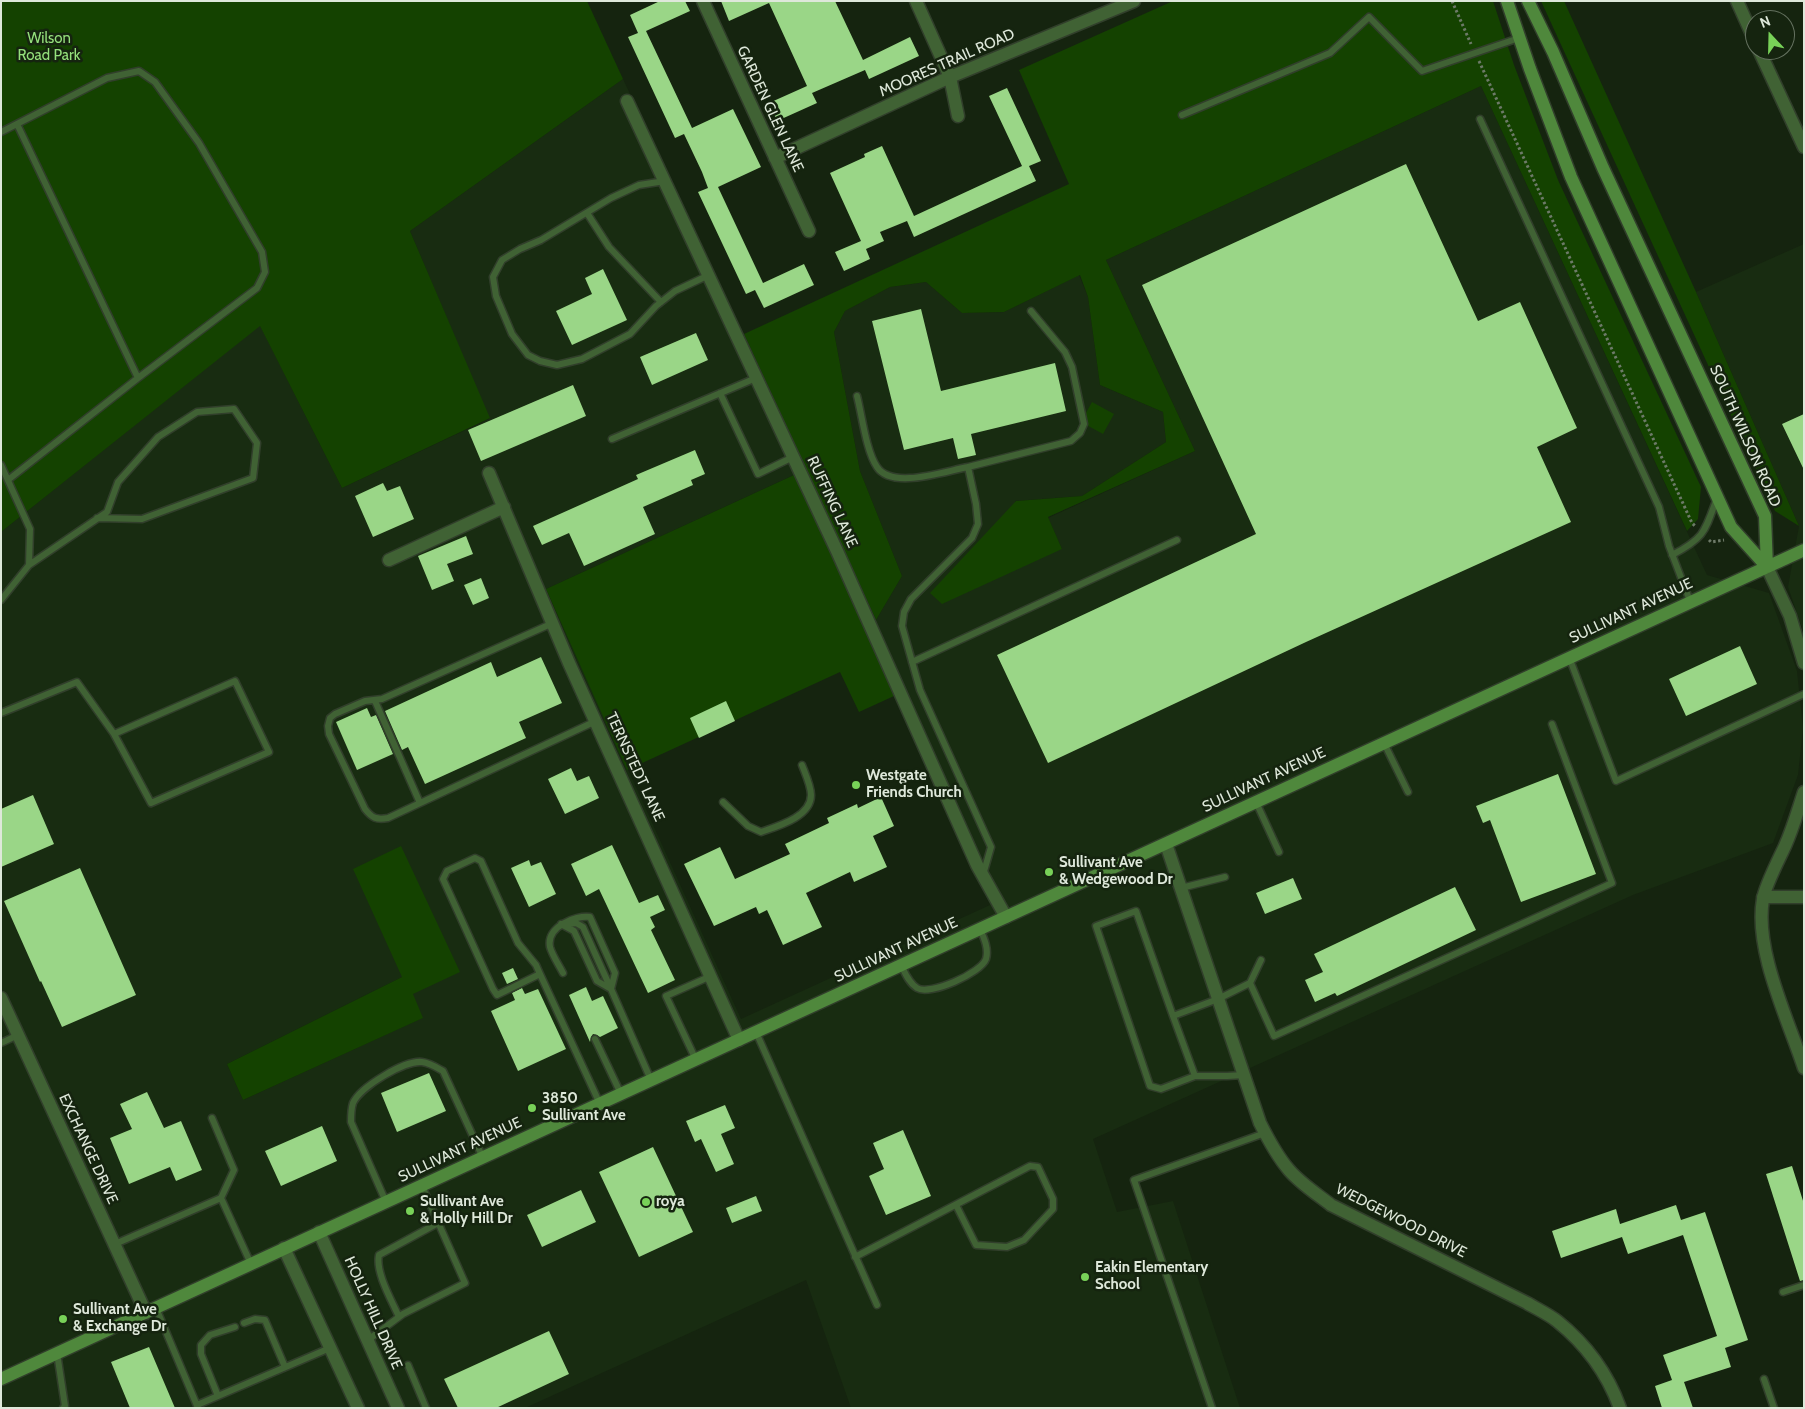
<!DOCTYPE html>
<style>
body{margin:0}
#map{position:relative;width:1805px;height:1409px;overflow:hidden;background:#15240f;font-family:Cabin,sans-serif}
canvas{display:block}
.frame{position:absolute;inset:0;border:2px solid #dee8da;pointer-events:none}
.north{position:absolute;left:1745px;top:10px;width:50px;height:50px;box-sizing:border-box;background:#15240f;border:1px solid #657260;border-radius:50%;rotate:339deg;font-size:14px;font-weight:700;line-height:20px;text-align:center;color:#dee8da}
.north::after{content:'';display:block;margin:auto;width:18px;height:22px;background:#78d158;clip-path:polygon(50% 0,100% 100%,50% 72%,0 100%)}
</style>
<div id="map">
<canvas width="1805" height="1409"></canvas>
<div class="frame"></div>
<div class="north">N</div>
</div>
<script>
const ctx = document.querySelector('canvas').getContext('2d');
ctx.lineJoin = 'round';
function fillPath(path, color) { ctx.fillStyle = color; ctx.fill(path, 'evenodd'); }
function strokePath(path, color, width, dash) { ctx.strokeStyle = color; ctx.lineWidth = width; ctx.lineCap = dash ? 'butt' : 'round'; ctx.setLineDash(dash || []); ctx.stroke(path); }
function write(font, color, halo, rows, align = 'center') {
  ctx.font = font + ' Cabin,sans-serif'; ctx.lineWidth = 5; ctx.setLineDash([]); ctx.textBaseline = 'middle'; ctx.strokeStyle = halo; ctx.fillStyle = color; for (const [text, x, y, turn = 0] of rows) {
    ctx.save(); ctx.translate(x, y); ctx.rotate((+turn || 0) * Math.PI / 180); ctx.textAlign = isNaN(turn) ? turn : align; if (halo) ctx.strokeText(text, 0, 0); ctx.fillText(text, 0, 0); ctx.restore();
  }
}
const built = new Path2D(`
 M623 79 807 469 546 589 741 1019 990 905 894 696 864 624 876 620 902 576 860 471 834 332 845 311 890 287 926 282 962 313 1004 312 1079 275 1088 297 1100 385 1163 412 1166 442 1082 496 1015 501 1062 549 1048 518 1195 451 1106 260 1481 86 1707 575 1769 593 1797 671 1803 728 1798 775 1773 843 1633 895 1093 1139 1117 1212 1173 1201 1240 1408H851L806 1280 525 1408H1V532L260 325 342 488 489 419 410 231ZM402 977 412 994 422 1018 243 1100 227 1064Z
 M1804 244V634L1788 587 1799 526 1696 292Z`);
const green = new Path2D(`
 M1 1H587L623 79 410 231 490 418 342 488 260 326 1 532Z
 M1173 1H1493L1514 65 1558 180 1701 487 1698 519 1687 531 1481 86 1106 260 1195 451 1048 517 1062 549 942 604 930 593 1016 501 1082 496 1166 442 1163 412 1100 385 1088 297 1080 275 1004 312 962 313 926 282 890 287 845 311 834 332 860 471 902 576 876 620 744 334 1069 184 1019 70Z
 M1541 1H1564L1696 292 1799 526 1775 511Z
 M1092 402 1114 414 1103 434 1081 422Z
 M794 475 807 494 843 573 894 696 859 712 840 672 627 770 546 589Z
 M401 846 460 972 413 994 423 1018 243 1100 227 1064 402 977 353 869Z`);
const building = new Path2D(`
 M660 1H685L690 11 646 31 692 128 733 109 761 167 718 187 763 283 804 264 814 285 764 308 755 290 746 294 698 192 708 188 702 172 684 134 675 138 628 37 638 33 630 15Z
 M721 1H835L863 60 910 37 919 56 869 79 865 70 812 93 817 103 777 121 769 103 807 86 769 3 729 21Z
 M1007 88 1041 161 1029 166 1036 181 914 237 907 221 880 232 884 241 866 249 870 259 844 271 835 252 861 241 830 173 865 157 864 154 882 146 914 216 1022 166 989 96Z
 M1406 164 1478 321 1520 302 1577 428 1537 447 1571 522 1306 642 1048 763 997 655 1256 534 1142 285Z
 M603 269 627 320 572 345 556 311 592 294 585 278Z
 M921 309 941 391 1055 363 1066 411 971 434 976 455 958 459 953 438 904 450 872 321Z
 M696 333 708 360 652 385 640 357Z
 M573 385 586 416 481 461 468 430Z
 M1804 414V470L1782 424Z
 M695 450 705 474 691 480 693 485 643 507 655 534 584 566 569 533 542 545 533 526 638 479 636 475Z
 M383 483 387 491 400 486 414 519 373 537 355 496Z
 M466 536 473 554 447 564 454 581 432 590 418 556Z
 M481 578 489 598 473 605 464 585Z
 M1740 646 1757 684 1686 716 1669 679Z
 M541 657 562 703 519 722 526 738 425 784 408 747 402 750 385 711 491 662 497 677Z
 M726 701 735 721 699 738 690 718Z
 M367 708 371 717 376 715 393 754 357 770 336 722Z
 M571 768 577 781 589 776 599 798 565 814 548 779Z
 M1558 774 1596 874 1521 902 1490 820 1483 823 1476 806Z
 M33 795 54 844 1 867V809Z
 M881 797 894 826 873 836 887 867 854 882 850 872 806 893 822 927 783 945 767 910 759 914 756 907 714 926 684 864 720 847 735 879 790 854 785 844 829 823 827 818 857 804 858 808Z
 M612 845 639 903 658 895 665 910 650 917 655 927 651 930 675 980 648 993 599 889 586 896 571 864Z
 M529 860 531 866 541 862 556 894 529 907 511 868Z
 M80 868 136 995 62 1027 41 981 40 982 4 901Z
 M1293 878 1302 899 1265 914 1256 893Z
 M1455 887 1476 930 1337 996 1335 993 1315 1002 1305 980 1323 972 1314 954Z
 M513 968 518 979 507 984 502 973Z
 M586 987 592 1001 603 996 618 1028 600 1037 597 1035 593 1034 591 1037 590 1042 569 995Z
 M522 988 525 994 538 989 566 1049 518 1071 491 1011 515 1000 512 993Z
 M429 1073 446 1111 397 1132 381 1093Z
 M147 1092 164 1128 181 1121 202 1170 176 1181 170 1167 129 1184 110 1138 132 1129 120 1104Z
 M725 1105 735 1128 721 1134 734 1164 716 1172 701 1139 695 1142 686 1121Z
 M322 1126 337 1161 281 1186 265 1151Z
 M903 1130 931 1196 886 1215 869 1176 884 1169 873 1143Z
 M653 1147 693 1232 639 1257 599 1172Z
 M1792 1166 1804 1204V1280L1800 1281 1766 1174Z
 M581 1190 596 1222 542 1247 527 1215Z
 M756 1196 762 1211 732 1223 726 1208Z
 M1676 1205 1681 1220 1705 1212 1748 1340 1725 1348 1731 1367 1684 1382 1693 1408H1662L1655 1386 1672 1380 1663 1355 1717 1336 1683 1235 1628 1254 1622 1237 1561 1258 1552 1231 1616 1209 1620 1224Z
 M549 1331 569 1374 496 1408H458L444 1379Z
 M149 1347 175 1408H130L111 1362Z`);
const path = new Path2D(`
 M1452 1 1471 44
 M1479 61 1692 523 1696 527
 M1709 540 1711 542 1724 540`);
const service = new Path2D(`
 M1182 115 1330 53 1369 17 1422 71 1519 38
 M1480 119 1659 507 1669 546 1690 601
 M17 124 138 378
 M1 132 107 78 139 71 155 82 199 143 262 252 265 272 257 288 138 378 8 480
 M665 181 639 185 611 198 541 240 520 249 502 260 493 277 496 296 512 334 528 355 540 361 557 365 582 359 630 334 656 306 675 291 709 275
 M587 213 609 247 661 302
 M720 393 758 474 793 457
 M857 396C862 415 866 451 877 467 892 490 945 471 968 467L976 504 978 524 972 538 911 599 904 612 902 626 920 690 991 847 983 875
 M612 439 756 378
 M1 465 30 529 29 565
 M968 467 1071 441 1080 433 1084 424 1072 367 1065 352 1031 311
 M1672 555C1705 538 1705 531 1717 498
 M1 600 29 565 107 512 118 482 158 437 197 412 234 409 257 443 253 478 142 519 97 518
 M553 623 382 699 365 701 335 714 330 718 328 726 329 734 365 809C372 818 376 820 388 818L596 721
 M1569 657 1616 781 1804 694
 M912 662 1177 540
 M375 701 420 803
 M1 713 77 682 114 734 151 803 269 752 235 681 114 734
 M1384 743 1408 792
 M723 802 748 826 761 832C778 826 811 817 811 795 811 786 805 773 802 765
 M1256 802 1279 852
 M1181 888 1225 877
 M561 924 574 931 597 981 611 989 651 1080
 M568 924 576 923 583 927 611 989
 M901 965C905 973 909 983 917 988 930 996 981 973 986 959 989 949 984 938 980 929
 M563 973C559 965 552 955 550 947 546 927 575 915 590 917L615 973 611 989
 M540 974 497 995 493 989 443 879 447 871 475 858 481 861 518 943 536 965 540 974 600 1104
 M1250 983 1261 960
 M1173 1016 1195 1076 1161 1089 1150 1086 1096 926 1136 911 1173 1016 1218 999 1250 983 1274 1036 1612 883 1552 724
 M756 1032 877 1305
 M595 1039 621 1094
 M1 1043 18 1035
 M696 1060 666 996 711 976
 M1195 1076H1227L1244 1075
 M212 1118 234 1170 221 1198
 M386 1202 351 1122C351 1116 351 1109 353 1103 360 1087 405 1060 422 1062 430 1063 436 1067 443 1071L483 1158
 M115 1244 221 1198 251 1264
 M855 1257 1030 1166 1038 1167 1053 1199V1209L1024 1240 1007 1247 976 1245 956 1205
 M1783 1292 1804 1285
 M156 1308 198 1408
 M399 1317C392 1301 375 1272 379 1255L438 1223
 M244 1323 255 1319 265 1320 285 1367
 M368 1340 403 1314 465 1283 422 1186
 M57 1353 65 1406 63 1408
 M408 1365 426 1408
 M1764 1379 1774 1408
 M218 1396 201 1354V1345L210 1335 235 1327
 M197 1405 330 1348
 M1212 1408 1134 1180 1265 1133`);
const minor = new Path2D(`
 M703 1 809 231
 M916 1 950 77 958 116
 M1737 1 1755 41
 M1759 50 1804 147
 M627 101 837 551 977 865 1006 917
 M775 158 950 77 1134 1
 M489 473 569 663 739 1040
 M389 560 504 507
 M1767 567 1790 616 1804 663
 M1804 792C1798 810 1793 828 1785 846 1779 859 1765 886 1763 899 1754 950 1788 1019 1804 1068
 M1763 897H1804
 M1 998 146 1313`);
const tertiary = new Path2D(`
 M1166 844 1260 1123C1268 1139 1277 1156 1289 1170 1301 1184 1317 1194 1331 1205L1527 1303C1537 1309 1548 1314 1557 1321 1587 1345 1607 1372 1620 1408
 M319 1232 398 1408
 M284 1248 358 1408`);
const secondary = new Path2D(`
 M1507 1 1530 69 1571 177 1630 306 1731 527 1767 567
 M1528 1 1553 52 1603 168 1765 516 1767 567
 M1 1379 1804 550`);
const markers = [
 [856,785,5,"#78d158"],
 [1049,872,5,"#78d158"],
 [532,1108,5,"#78d158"],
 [646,1202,5,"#78d158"],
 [410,1211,5,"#78d158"],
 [1085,1277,5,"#78d158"],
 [63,1319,5,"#78d158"]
];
const parkNames = [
 ["Wilson",49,39],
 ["Road Park",49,56]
];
const streetNames = [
 ["MOORES TRAIL ROAD",947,63,-24],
 ["GARDEN GLEN LANE",770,109,65],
 ["SOUTH WILSON ROAD",1745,436,66],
 ["RUFFING LANE",832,502,65],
 ["SULLIVANT AVENUE",1631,611,-25],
 ["TERNSTEDT LANE",635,767,65],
 ["SULLIVANT AVENUE",1264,780,-25],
 ["SULLIVANT AVENUE",896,950,-25],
 ["EXCHANGE DRIVE",88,1149,65],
 ["SULLIVANT AVENUE",460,1150,-25],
 ["WEDGEWOOD DRIVE",1401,1221,27],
 ["HOLLY HILL DRIVE",373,1313,66]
];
const poiNames = [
 ["Westgate",866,776],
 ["Friends Church",866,793],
 ["Sullivant Ave",1059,863],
 ["& Wedgewood Dr",1059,880],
 ["3850",542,1099],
 ["Sullivant Ave",542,1116],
 ["Sullivant Ave",420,1202],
 ["& Holly Hill Dr",420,1219],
 ["roya",656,1202],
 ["Eakin Elementary",1095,1268],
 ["School",1095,1285],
 ["Sullivant Ave",73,1310],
 ["& Exchange Dr",73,1327]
];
fillPath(built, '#182c11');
fillPath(green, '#144200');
fillPath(building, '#9ad687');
strokePath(service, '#313f2b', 9);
strokePath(minor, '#313f2b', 15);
strokePath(tertiary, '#313f2b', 15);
strokePath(secondary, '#313f2b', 15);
strokePath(path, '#6d7a68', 3, [2.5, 2.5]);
strokePath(service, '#406234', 6);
strokePath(minor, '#406234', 12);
strokePath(tertiary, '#406234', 12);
strokePath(secondary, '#4f883c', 12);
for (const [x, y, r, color] of markers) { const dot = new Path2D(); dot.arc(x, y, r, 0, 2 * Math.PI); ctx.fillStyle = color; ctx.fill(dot); strokePath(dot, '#15240f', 2); }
write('15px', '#95e07c', '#15240f', parkNames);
write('15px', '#dee8da', '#15240f', streetNames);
write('bold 15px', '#dee8da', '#15240f', poiNames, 'left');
</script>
